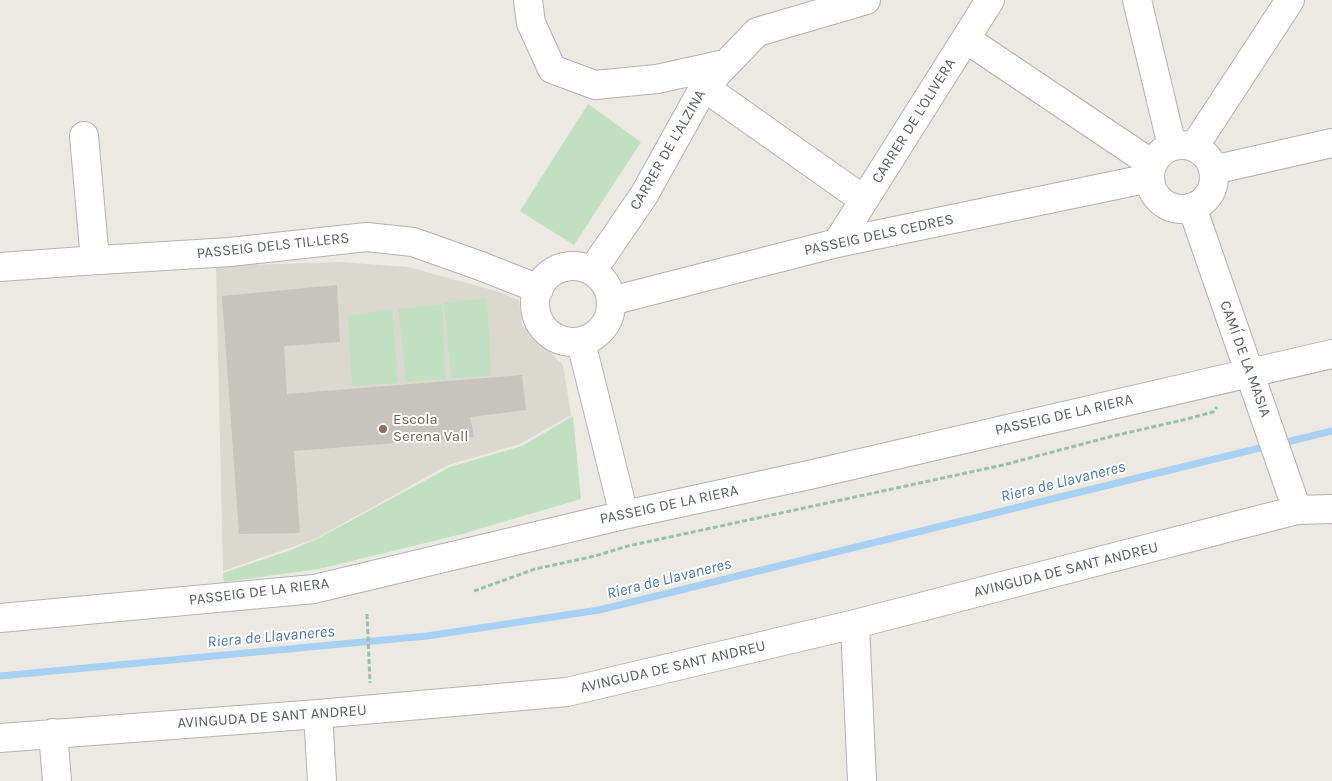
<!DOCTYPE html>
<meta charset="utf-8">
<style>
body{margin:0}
canvas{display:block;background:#ebe9e2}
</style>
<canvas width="1332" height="781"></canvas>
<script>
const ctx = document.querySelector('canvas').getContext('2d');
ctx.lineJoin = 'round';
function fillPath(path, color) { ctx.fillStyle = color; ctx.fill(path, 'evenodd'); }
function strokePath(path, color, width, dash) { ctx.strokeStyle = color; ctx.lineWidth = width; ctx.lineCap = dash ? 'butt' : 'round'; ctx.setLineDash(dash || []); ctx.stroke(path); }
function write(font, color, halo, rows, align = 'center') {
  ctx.font = font + ' Karla,sans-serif'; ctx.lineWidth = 4; ctx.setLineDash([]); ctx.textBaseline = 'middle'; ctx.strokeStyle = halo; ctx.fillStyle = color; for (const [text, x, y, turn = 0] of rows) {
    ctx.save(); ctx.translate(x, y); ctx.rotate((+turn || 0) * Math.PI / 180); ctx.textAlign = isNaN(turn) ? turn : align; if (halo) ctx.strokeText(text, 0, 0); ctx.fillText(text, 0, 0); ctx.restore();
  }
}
const education = new Path2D(`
 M340 262 408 267 496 291 519 300 522 325 563 365 571 415 520 444 448 465 315 539 223 571 216 266Z`);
const green = new Path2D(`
 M588 104 641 142 574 245 520 211Z
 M487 298 491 376 451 378 444 303Z
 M442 304 446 379 406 382 398 309Z
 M392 309 398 383 352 386 348 316Z
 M573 416 581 499 462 534 319 569 224 582 223 573 291 550 317 539 450 467 522 446Z`);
const stream = new Path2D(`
 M1279 444 1332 431
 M0 676 427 636 599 610 1268 446`);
const building = new Path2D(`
 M337 285 340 342 284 346 287 394 522 375 526 410 470 417 474 437 294 451 300 533 239 534 222 296Z`);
const path = new Path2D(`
 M474 591 535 569 595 556 628 546 1003 465 1113 436 1187 419 1213 412 1217 407
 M367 614 370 683`);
const minor = new Path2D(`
 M528 0 531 23 552 69 595 85 657 79 725 64
 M1137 0 1172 146
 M966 39 1152 164
 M704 87 864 200
 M84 136 95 260
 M1150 177a32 32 0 1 1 64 0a32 32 0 1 1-64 0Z
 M1194 147 1290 0
 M1213 170 1332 143
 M1192 207 1297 510
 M837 243 990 0
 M535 304a38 38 0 1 1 76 0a38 38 0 1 1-76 0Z
 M0 267 83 261 230 252 367 237 413 242 478 265 539 289
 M592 271 644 195 704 87 757 32 866 0
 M611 301 837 243 1150 178
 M581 342 624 515
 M0 618 314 589 624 515 809 475 1332 354
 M855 624 862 781
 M318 714 322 781
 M53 733 57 781
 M0 738 318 714 567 692 855 624 1297 510 1332 509`);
const markers = [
 [383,429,5,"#8d6e63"]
];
const streetNames = [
 ["CARRER DE L'OLIVERA",914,121,-58],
 ["CARRER DE L'ALZINA",668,150,-60],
 ["PASSEIG DELS CEDRES",879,235,-12],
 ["PASSEIG DELS TIL·LERS",273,246,-6],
 ["CAMÍ DE LA MASIA",1245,359,70],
 ["PASSEIG DE LA RIERA",1064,415,-13],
 ["PASSEIG DE LA RIERA",669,505,-12],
 ["AVINGUDA DE SANT ANDREU",1066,570,-14],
 ["PASSEIG DE LA RIERA",259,592,-7],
 ["AVINGUDA DE SANT ANDREU",673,667,-13],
 ["AVINGUDA DE SANT ANDREU",272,717,-4]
];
const educationNames = [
 ["Escola",393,420],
 ["Serena Vall",393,437]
];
const waterNames = [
 ["Riera de Llavaneres",1063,482,-14],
 ["Riera de Llavaneres",669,579,-14],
 ["Riera de Llavaneres",271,637,-5]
];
fillPath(education, '#dbd8d0');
fillPath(green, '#c1e0c2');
strokePath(stream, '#a8d0f4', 7);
fillPath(building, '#c7c4be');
strokePath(minor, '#afb2b6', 30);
strokePath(path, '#9ac0a7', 3, [5, 2.5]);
strokePath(minor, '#fff', 28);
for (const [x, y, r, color] of markers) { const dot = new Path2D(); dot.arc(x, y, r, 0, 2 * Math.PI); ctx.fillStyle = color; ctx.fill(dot); strokePath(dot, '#fff', 2); }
write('15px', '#5a5d61', '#fff', streetNames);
write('15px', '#785e54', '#fff', educationNames, 'left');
write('italic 16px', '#4c77ac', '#fff', waterNames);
</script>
